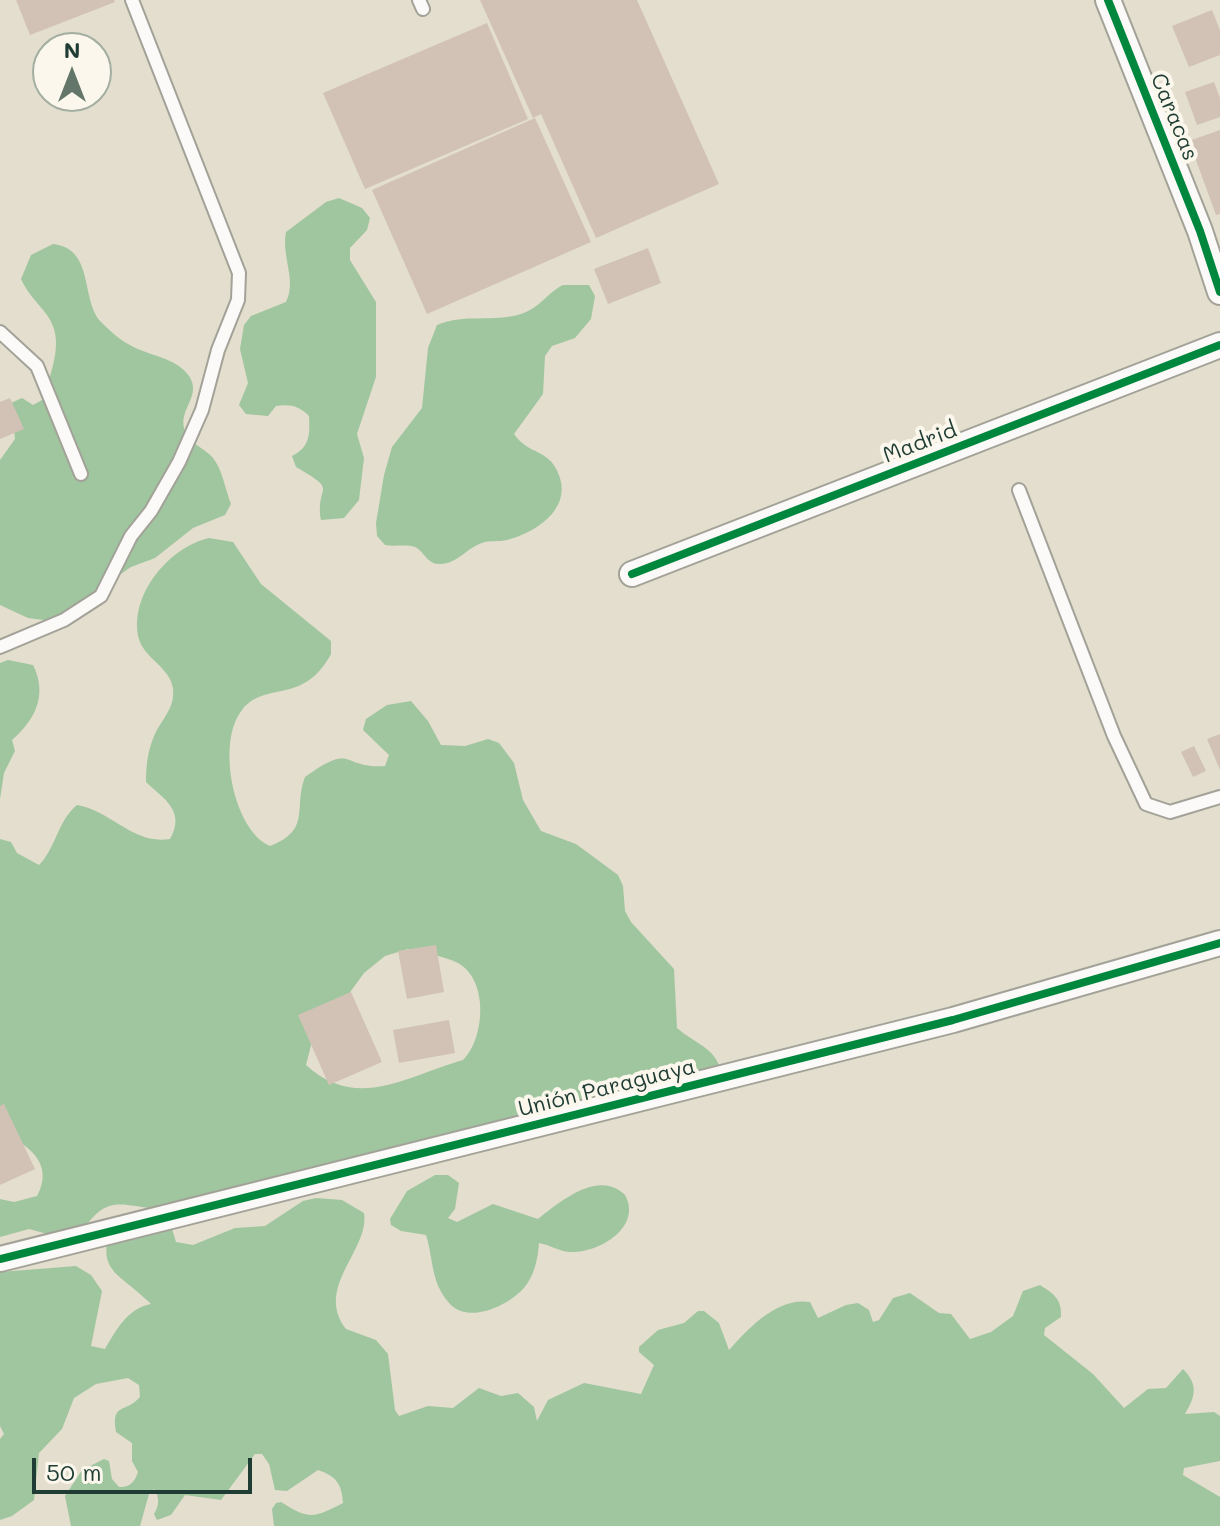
<!DOCTYPE html>
<meta charset="utf-8">
<style>
body{margin:0}
#map{position:relative;width:1220px;height:1526px;overflow:hidden;background:#e3decd;font-family:Mali,sans-serif}
canvas{display:block}
.north{position:absolute;left:32px;top:32px;width:80px;height:80px;box-sizing:border-box;background:#fbf7ec;border:2px solid #a3ada2;border-radius:50%;rotate:0deg;font-size:22px;font-weight:700;line-height:32px;text-align:center;color:#1f3d34}
.north::after{content:'';display:block;margin:auto;width:28px;height:36px;background:#64756a;clip-path:polygon(50% 0,100% 100%,50% 72%,0 100%)}
.scale{position:absolute;left:32px;top:1458px;width:220px;height:36px;box-sizing:border-box;border:4px solid #1f3d34;border-top:0;padding-left:10px;font-size:24px;line-height:28px;white-space:nowrap;color:#1f3d34;-webkit-text-stroke:6px #fbf7ec;paint-order:stroke}
</style>
<div id="map">
<canvas width="1220" height="1526"></canvas>
<div class="north">N</div>
<div class="scale">50 m</div>
</div>
<script>
const ctx = document.querySelector('canvas').getContext('2d');
ctx.lineJoin = 'round';
function fillPath(path, color) { ctx.fillStyle = color; ctx.fill(path, 'evenodd'); }
function strokePath(path, color, width, dash) { ctx.strokeStyle = color; ctx.lineWidth = width; ctx.lineCap = dash ? 'butt' : 'round'; ctx.setLineDash(dash || []); ctx.stroke(path); }
function write(font, color, halo, rows, align = 'center') {
  ctx.font = font + ' Mali,sans-serif'; ctx.lineWidth = 8; ctx.setLineDash([]); ctx.textBaseline = 'middle'; ctx.strokeStyle = halo; ctx.fillStyle = color; for (const [text, x, y, turn = 0] of rows) {
    ctx.save(); ctx.translate(x, y); ctx.rotate((+turn || 0) * Math.PI / 180); ctx.textAlign = isNaN(turn) ? turn : align; if (halo) ctx.strokeText(text, 0, 0); ctx.fillText(text, 0, 0); ctx.restore();
  }
}
const forest = new Path2D(`
 M339 198 362 208 370 218 367 230 350 248V260L376 302V377L357 434 364 458 359 500 344 518 321 520C315 483 341 493 296 467L292 456C310 447 310 435 309 416 299 406 291 404 276 406L268 416 246 414 239 405 248 383 240 349 244 325 251 316 286 302C297 280 281 256 286 232L326 202Z
 M53 244C95 249 80 299 101 322 109 330 120 340 130 345 148 356 176 357 189 376 202 395 179 409 184 428 189 445 203 446 213 458 223 471 225 489 231 504L225 515 193 528 155 558 131 567 51 621 28 618 0 605V460L15 439 11 403 22 398 33 405 44 399C50 371 66 341 47 315 38 303 27 293 21 279L31 255Z
 M563 285H589L595 296 591 319 575 338 552 346 545 356 543 394 514 434C529 456 551 448 560 478 570 511 534 533 507 540 499 542 490 540 482 543 468 547 456 565 439 564 427 564 424 551 415 547 406 544 395 547 385 545L377 536 376 523 384 475 392 447 422 408 428 348 437 325C465 313 493 323 521 314 540 308 547 293 563 285Z
 M209 538 233 542 261 584 331 641V654C303 706 265 680 242 710 216 742 233 830 270 846 312 830 293 808 305 777 355 741 340 769 385 766L389 755 363 730 366 719 387 705 411 701 428 721 441 745 465 746 488 739 499 743 514 763 523 800 541 831 576 844 618 875 623 886 625 911 631 922 674 969 677 1028C695 1044 715 1047 721 1071L564 1107 553 1105 546 1114 538 1136 527 1141 156 1209C120 1205 107 1195 83 1230L51 1235 29 1229 0 1237V1199L14 1202 37 1196C55 1164 28 1143 0 1133V839L11 842 17 853 39 865C56 848 58 820 77 805 112 811 133 845 170 839 186 811 164 799 146 782 146 765 148 749 155 734 162 719 175 708 173 689 171 668 144 658 139 639 128 596 169 547 209 538ZM408 949C424 953 444 956 458 963 489 980 485 1039 463 1060 406 1076 358 1112 306 1065L315 1030 335 1013 364 973 385 956Z
 M8 660 33 665C48 695 35 720 12 740L15 751 4 773 0 799V663Z
 M435 1175H448L459 1183 455 1209 448 1218 457 1222 493 1204 538 1219C560 1202 598 1169 625 1195 643 1228 597 1254 569 1252 559 1251 550 1245 539 1243 538 1259 534 1277 523 1289 507 1306 469 1324 450 1304 430 1282 434 1260 426 1235L401 1231 391 1225 390 1219 407 1191Z
 M316 1198 342 1200 364 1213C370 1250 314 1287 346 1329L376 1340 388 1354 395 1410 399 1416 428 1406 453 1408 479 1388 501 1396 518 1393 534 1407 537 1421 548 1400 584 1383 641 1394 654 1365 639 1352V1347L658 1330 684 1323 698 1311H704L719 1323 729 1350C749 1328 777 1297 810 1302L818 1318 846 1305 858 1303 869 1310 873 1322 879 1320 893 1298 910 1293 939 1313 951 1314 970 1339 991 1332 1013 1316 1023 1291 1040 1285C1054 1294 1062 1299 1061 1317L1045 1328 1044 1335 1093 1374 1124 1408 1148 1389 1166 1388 1183 1369C1199 1385 1195 1397 1185 1414L1214 1412 1220 1416V1461L1184 1468 1183 1475 1220 1497V1526H274L272 1509 276 1503 281 1502C309 1520 314 1518 343 1503 342 1484 336 1476 318 1470L287 1491 275 1490 269 1464 262 1454H255L221 1500 185 1495 171 1515 157 1520 154 1514C159 1506 160 1498 154 1489L149 1494 140 1526H71L65 1496 82 1470 104 1459 109 1461 112 1479 119 1487C129 1488 135 1482 138 1472L132 1461V1443L116 1432C111 1402 125 1414 140 1397L139 1385 128 1378 96 1384 74 1398 62 1429 39 1453 34 1500 12 1516 0 1520V1439L4 1434 0 1426V1272L76 1266 91 1275 102 1291 91 1346 105 1349C116 1330 128 1308 151 1304 116 1269 95 1274 113 1219L145 1210 169 1219 176 1242 193 1245 235 1228 265 1226 303 1201Z`);
const building = new Path2D(`
 M16 0H114L115 2 30 35Z
 M480 0H637L719 184 596 238 541 114 533 118Z
 M1212 10 1220 30V55L1189 67 1172 26Z
 M487 23 528 119 365 189 323 93Z
 M1214 82 1220 98V117L1197 125 1185 92Z
 M535 118 591 242 427 314 372 190Z
 M1220 130V214L1216 215 1189 141Z
 M648 248 661 283 608 304 594 269Z
 M10 398 24 429 0 439V402Z
 M1220 734V770L1207 739Z
 M1194 746 1206 771 1193 777 1181 752Z
 M436 945 444 992 407 999 398 951Z
 M351 992 382 1062 329 1085 298 1015Z
 M449 1020 455 1053 399 1063 393 1030Z
 M4 1104 35 1169 0 1185V1106Z`);
const lane = new Path2D(`
 M419 0 423 9
 M0 332 37 366 81 474
 M1019 490 1114 736 1146 804 1170 812 1220 797
 M0 647 64 620 101 596 131 536 151 511 179 462 202 410 218 350 238 300 239 273 132 0`);
const street = new Path2D(`
 M1108 0 1200 231 1220 292
 M632 574 1220 345
 M0 1259 953 1020 1220 943`);
const cycleway = new Path2D(`
 M1108 0 1200 231 1220 292
 M632 574 1220 345
 M0 1259 953 1020 1220 943`);
const streetNames = [
 ["Caracas",1174,117,68],
 ["Madrid",920,443,-21],
 ["Unión Paraguaya",607,1088,-14]
];
fillPath(forest, '#a0c69f');
fillPath(building, '#d2c2b6');
strokePath(lane, '#a2a298', 16);
strokePath(street, '#a2a298', 28);
strokePath(lane, '#fbfaf8', 12);
strokePath(street, '#fbfaf8', 24);
strokePath(cycleway, '#00873e', 8);
write('22px', '#1f3d34', '#fbf7ec', streetNames);
</script>
